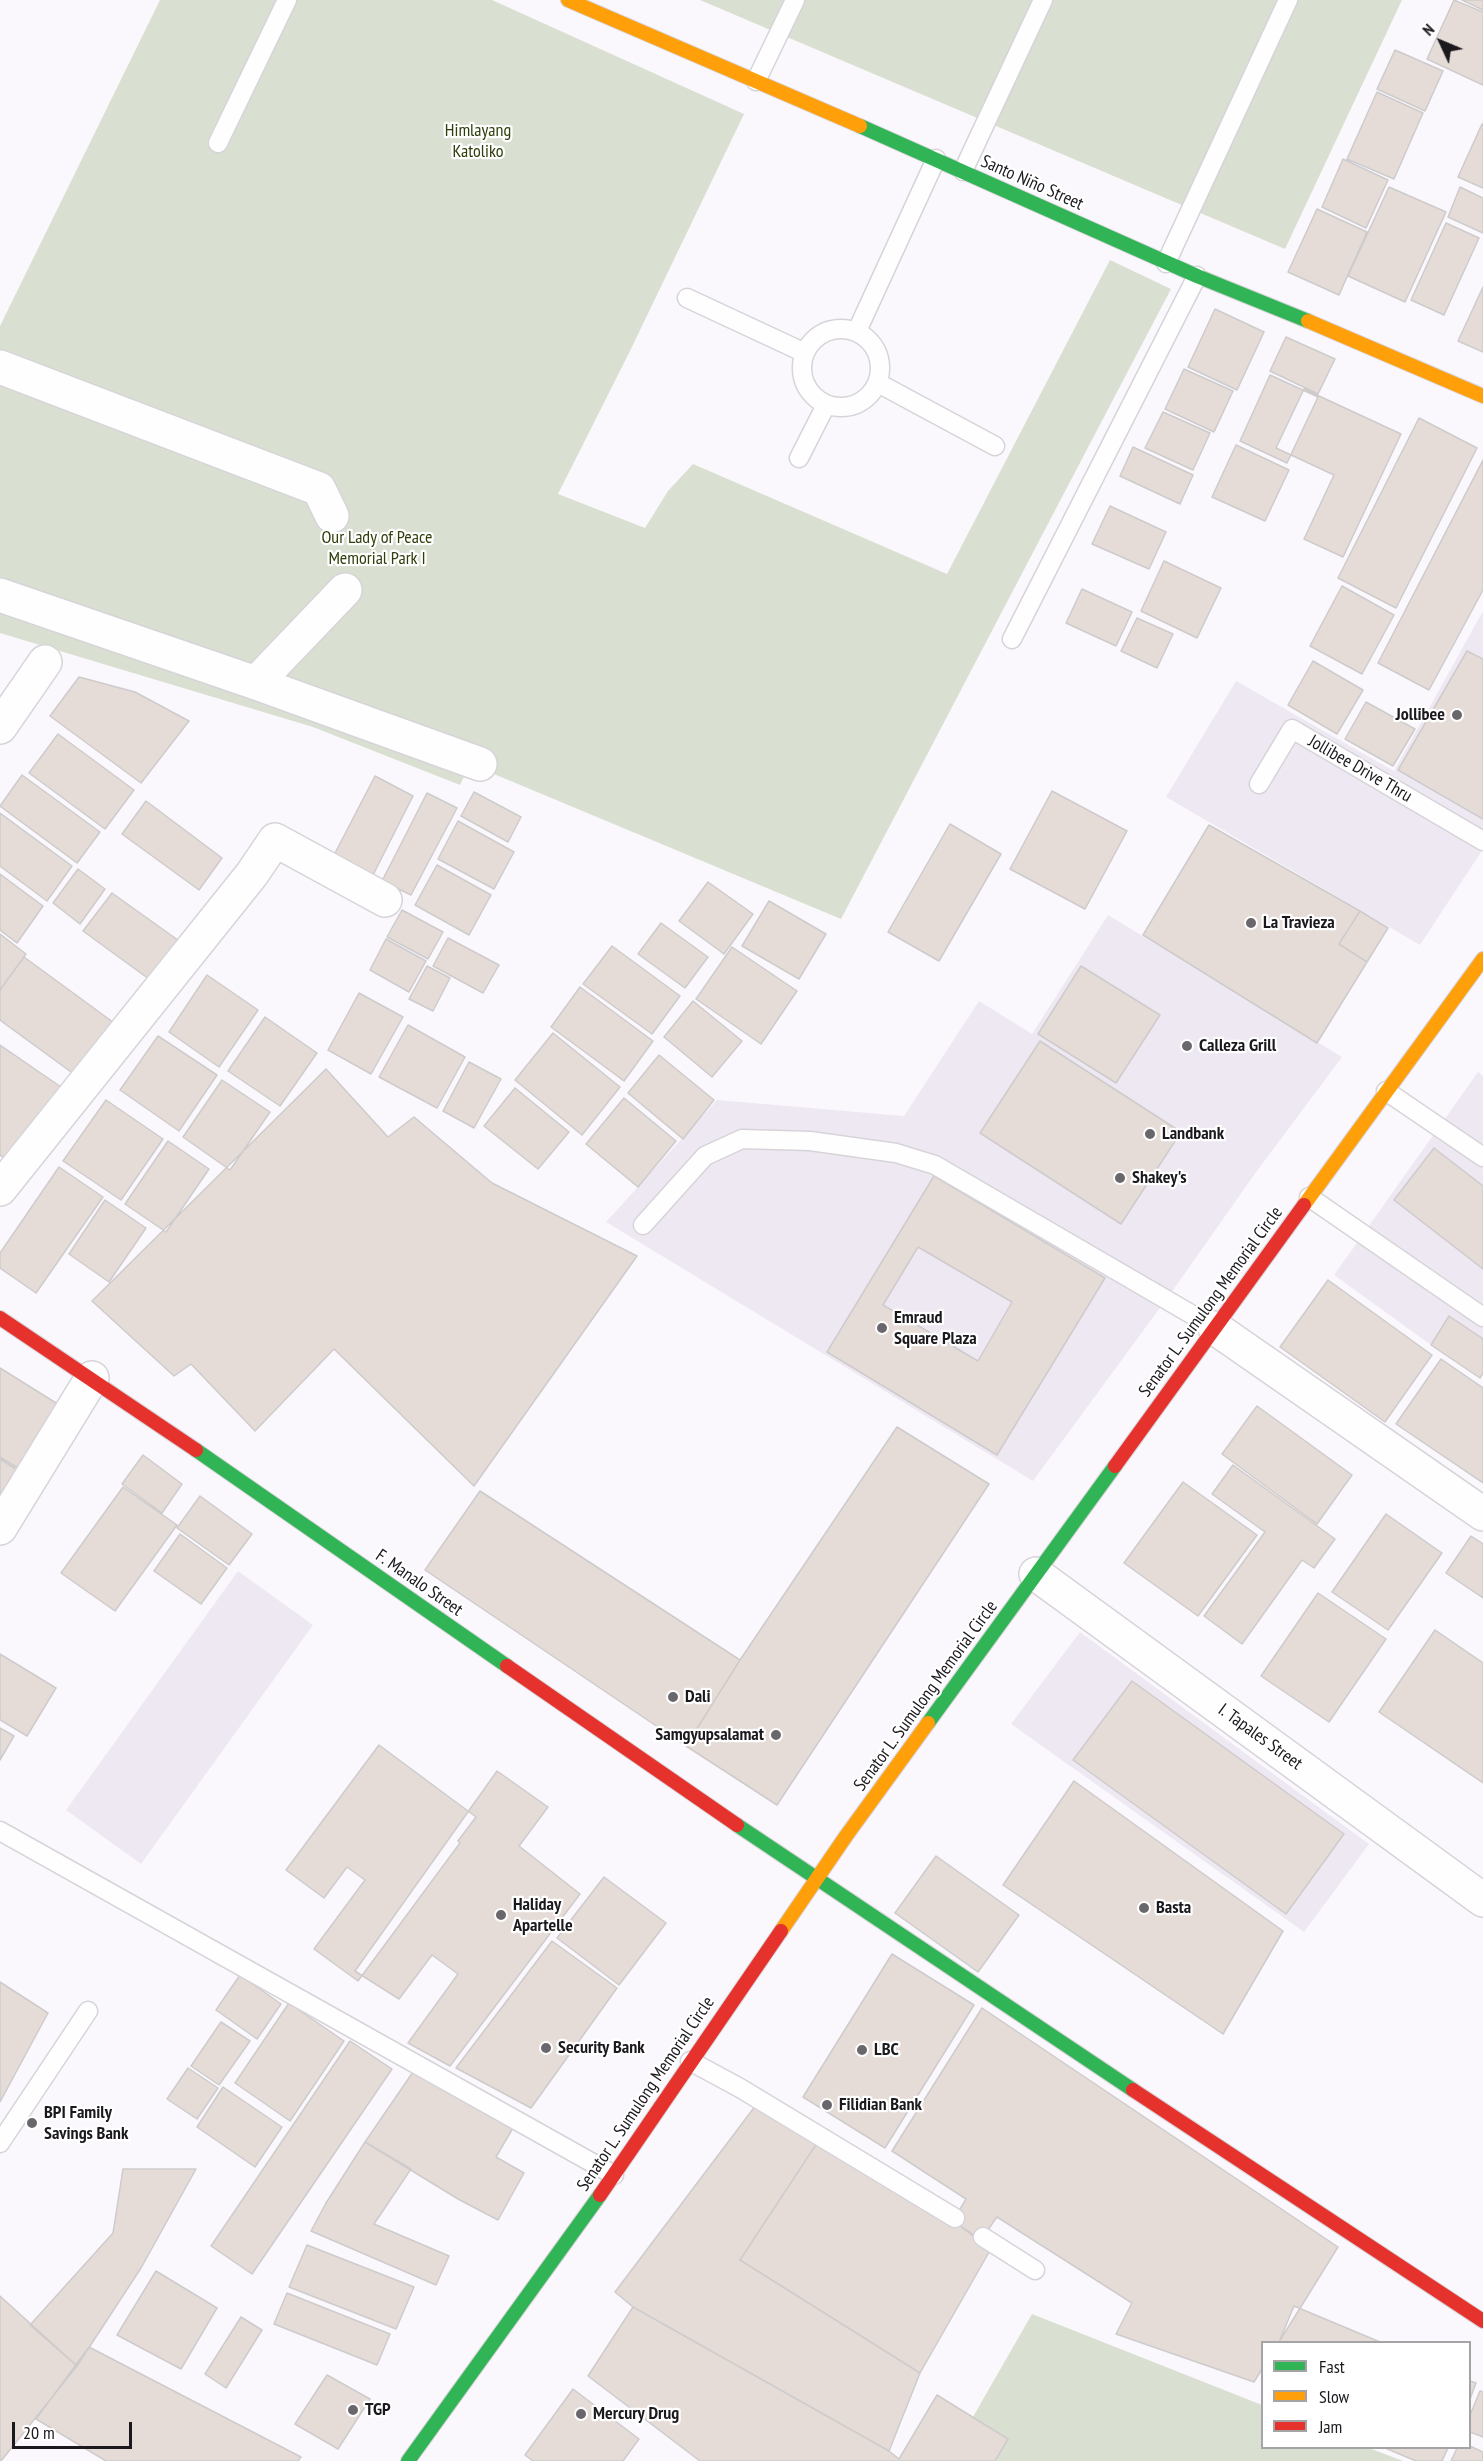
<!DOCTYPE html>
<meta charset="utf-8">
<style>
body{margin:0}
#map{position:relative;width:1483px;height:2461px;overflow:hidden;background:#fbf8fd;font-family:"PT Sans Narrow",sans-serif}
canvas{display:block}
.legend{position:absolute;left:1261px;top:2341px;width:210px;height:108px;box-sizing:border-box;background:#fff;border:2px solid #a4a3a5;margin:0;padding:8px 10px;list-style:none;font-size:18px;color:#1b191d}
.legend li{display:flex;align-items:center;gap:12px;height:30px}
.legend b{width:30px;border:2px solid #a4a3a5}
.north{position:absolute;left:1411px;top:12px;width:60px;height:60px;-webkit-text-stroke:4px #fff;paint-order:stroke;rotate:314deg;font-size:16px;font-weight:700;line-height:24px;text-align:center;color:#1b191d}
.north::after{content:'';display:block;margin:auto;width:21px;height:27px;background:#1b191d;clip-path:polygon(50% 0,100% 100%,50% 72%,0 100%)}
.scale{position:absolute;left:12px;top:2422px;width:120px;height:27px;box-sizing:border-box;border:3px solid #1b191d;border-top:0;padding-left:8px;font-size:18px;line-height:21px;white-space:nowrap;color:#1b191d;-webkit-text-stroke:4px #fff;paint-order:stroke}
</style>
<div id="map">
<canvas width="1483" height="2461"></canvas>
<ul class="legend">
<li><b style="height:8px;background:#30b455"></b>Fast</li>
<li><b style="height:8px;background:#ff9f0a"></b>Slow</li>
<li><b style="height:8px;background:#e5322d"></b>Jam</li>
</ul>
<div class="north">N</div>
<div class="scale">20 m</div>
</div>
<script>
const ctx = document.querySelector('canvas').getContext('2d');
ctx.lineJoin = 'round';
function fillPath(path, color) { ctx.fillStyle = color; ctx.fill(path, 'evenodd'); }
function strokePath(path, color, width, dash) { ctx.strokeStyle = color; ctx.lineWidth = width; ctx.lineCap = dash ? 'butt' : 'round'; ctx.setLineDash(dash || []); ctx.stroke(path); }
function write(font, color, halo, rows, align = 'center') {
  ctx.font = font + ' "PT Sans Narrow",sans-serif'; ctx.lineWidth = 4.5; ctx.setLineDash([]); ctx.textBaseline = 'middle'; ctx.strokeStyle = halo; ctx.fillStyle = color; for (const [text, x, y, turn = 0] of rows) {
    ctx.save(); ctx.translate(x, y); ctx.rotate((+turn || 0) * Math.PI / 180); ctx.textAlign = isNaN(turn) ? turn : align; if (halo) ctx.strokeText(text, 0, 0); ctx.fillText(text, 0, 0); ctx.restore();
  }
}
const built = new Path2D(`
 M1483 611V849L1420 945 1166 797 1236 681 1394 771Z
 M1108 915 1342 1057 1254 1175 1176 1286 1033 1481 606 1222 717 1100 904 1116 979 1001 1032 1034Z
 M1478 1072 1483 1076V1339L1449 1316 1431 1345 1334 1275Z
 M238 1571 313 1625 141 1864 66 1810Z
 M1080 1632 1369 1844 1304 1932 1011 1724Z`);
const green = new Path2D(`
 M160 0H492L744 114 629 353 558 494 645 528 668 491 693 464 947 574 1110 260 1171 289 841 919 470 764 460 785 313 727 0 633V326Z
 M700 0H1402L1285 249Z
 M1032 2314 1262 2405V2448H1369L1403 2461H982L962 2436Z`);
const building = new Path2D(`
 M1454 0 1483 12V85L1427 59Z
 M1462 0H1483V10Z
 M1395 50 1443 71 1425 111 1377 89Z
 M1377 92 1423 113 1394 179 1347 159Z
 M1482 124H1483V188L1458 177Z
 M1343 159 1388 180 1366 228 1322 207Z
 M1389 187 1446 212 1405 302 1348 276Z
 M1460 187 1483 198V233L1448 217Z
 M1317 209 1367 232 1339 295 1288 272Z
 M1446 223 1479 238 1444 315 1411 300Z
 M1483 287V352L1458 341Z
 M1215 309 1264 332 1237 390 1188 367Z
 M1286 337 1335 359 1318 394 1270 371Z
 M1184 369 1233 391 1214 432 1165 409Z
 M1270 375 1318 397 1287 463 1240 441Z
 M1304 389 1401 434 1343 557 1304 539 1334 475 1276 448Z
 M1163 412 1210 433 1193 470 1145 448Z
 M1419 418 1477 448 1396 608 1338 578Z
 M1236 445 1289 470 1265 521 1212 497Z
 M1133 447 1193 475 1180 504 1120 476Z
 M1483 460V590L1429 690 1378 663Z
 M1110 506 1166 532 1149 569 1092 544Z
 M1164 561 1221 588 1197 638 1141 611Z
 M1342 586 1394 615 1362 674 1310 646Z
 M1082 589 1132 612 1116 646 1066 623Z
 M1137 618 1173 634 1157 668 1121 651Z
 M1467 651 1483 659V819L1398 770Z
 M1313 661 1363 690 1337 734 1288 705Z
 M79 677 135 692 189 721 141 783 50 716Z
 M1366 702 1415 729 1393 766 1345 739Z
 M58 734 134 790 105 829 29 773Z
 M22 775 100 832 77 863 0 806Z
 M375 776 413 796 373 875 334 855Z
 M1052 791 1127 831 1085 909 1010 869Z
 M474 792 521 817 508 842 461 816Z
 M427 793 457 808 411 895 382 881Z
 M146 801 222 858 199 890 122 834Z
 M0 813 72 866 47 901 0 866Z
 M458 821 514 852 494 889 438 859Z
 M950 824 1001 854 939 961 888 932Z
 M1209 825 1360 911 1339 944 1367 962 1317 1043 1143 935Z
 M437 865 491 895 469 935 415 905Z
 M78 869 105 889 80 924 53 903Z
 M0 874 43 906 17 943 0 930Z
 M708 882 753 914 724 954 679 921Z
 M112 893 182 943 153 982 83 931Z
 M769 901 826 934 799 979 742 946Z
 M402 910 443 932 428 959 387 937Z
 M1360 911 1388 928 1367 962 1339 944Z
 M661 923 708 957 685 988 638 954Z
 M0 934 26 954 0 990Z
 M448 938 499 965 483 993 433 966Z
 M386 939 426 961 409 992 370 970Z
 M612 946 680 996 652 1034 583 984Z
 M732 947 797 991 761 1044 696 999Z
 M24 957 121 1028 82 1080 0 1020V990Z
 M427 966 450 978 433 1011 409 999Z
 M1081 966 1160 1015 1116 1083 1038 1034Z
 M207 975 258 1010 219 1067 169 1032Z
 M580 987 653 1041 624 1081 551 1027Z
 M359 993 403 1017 371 1074 328 1050Z
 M693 1001 742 1041 712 1077 664 1037Z
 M265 1017 317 1053 280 1106 228 1071Z
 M408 1025 465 1057 437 1108 379 1077Z
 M553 1033 620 1087 582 1135 515 1080Z
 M158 1036 217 1075 179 1131 120 1090Z
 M1040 1041 1181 1132 1121 1224 980 1133Z
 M0 1045 61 1087 10 1162 0 1155Z
 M659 1055 714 1100 683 1139 628 1093Z
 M469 1062 501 1079 474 1128 443 1111Z
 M326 1069 388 1137 414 1117 492 1183 637 1256 474 1486 334 1349 255 1431 191 1364 174 1376 92 1301Z
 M222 1080 270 1112 230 1170 183 1137Z
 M515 1088 569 1132 538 1169 484 1126Z
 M624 1098 676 1141 638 1187 586 1144Z
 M106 1100 163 1139 121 1200 63 1161Z
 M168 1141 209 1169 166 1232 125 1204Z
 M1434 1148 1483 1186V1269L1394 1200Z
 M59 1167 103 1197 36 1293 0 1268V1253Z
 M934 1176 1105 1278 997 1455 827 1352ZM918 1247 1012 1302 978 1361 883 1305Z
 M105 1200 146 1228 109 1282 69 1254Z
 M1328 1280 1432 1355 1385 1422 1280 1347Z
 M1449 1316 1483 1339V1373L1480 1378 1431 1345Z
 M1441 1359 1483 1388V1483L1396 1424Z
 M0 1368 69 1411 29 1475 0 1457Z
 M1257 1406 1352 1475 1317 1524 1222 1454Z
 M897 1427 989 1484 777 1805 686 1746 740 1660Z
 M143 1455 182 1484 162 1513 122 1484Z
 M0 1459 22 1473 0 1508Z
 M1233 1465 1335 1539 1314 1568 1302 1560 1242 1644 1204 1616 1265 1532 1212 1494Z
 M1183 1482 1257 1535 1198 1616 1124 1563Z
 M123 1487 177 1525 115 1611 61 1573Z
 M480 1491 740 1660 686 1746 425 1570Z
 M200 1496 252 1534 229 1565 177 1528Z
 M1386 1514 1442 1553 1388 1630 1332 1592Z
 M180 1534 227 1568 201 1604 154 1571Z
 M1471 1536 1483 1544V1598L1446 1573Z
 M1318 1593 1386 1639 1329 1722 1261 1676Z
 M1435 1630 1483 1663V1783L1379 1712Z
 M0 1654 56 1688 27 1736 0 1720Z
 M1132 1681 1344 1834 1286 1914 1073 1760Z
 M0 1728 14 1736 0 1760Z
 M379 1745 476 1817 458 1841 460 1843 358 1981 314 1949 365 1880 347 1867 324 1898 286 1870Z
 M497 1771 548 1807 519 1846 580 1894 450 2066 408 2043 458 1974 432 1955 399 1999 355 1971Z
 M1074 1781 1283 1931 1223 2034 1003 1885Z
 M936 1856 1019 1915 978 1972 895 1913Z
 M604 1877 666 1923 619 1985 557 1938Z
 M552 1941 617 1988 531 2108 456 2068Z
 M892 1954 974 2005 885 2148 803 2097Z
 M240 1975 281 2004 257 2039 216 2010Z
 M0 1982 48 2013 0 2102Z
 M289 2003 344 2041 290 2121 235 2083Z
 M982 2008 1338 2247 1279 2342H1262V2369L1254 2382 1116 2334 1132 2303 997 2217 980 2241 953 2221 966 2199 892 2151Z
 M221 2022 250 2041 219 2085 191 2066Z
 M350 2041 392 2069 252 2274 211 2246Z
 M188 2068 218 2088 197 2119 167 2099Z
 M413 2072 513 2128 496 2157 524 2173 498 2220 458 2199 365 2142Z
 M223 2087 282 2127 255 2167 197 2127Z
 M756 2105 819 2140 740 2260 920 2373 889 2451 633 2307 615 2292Z
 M819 2140 953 2221 992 2247 920 2373 740 2260Z
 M365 2142 411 2169 374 2224 449 2256 436 2285 311 2231 326 2203Z
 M123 2169H196L141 2268 77 2366 30 2325 113 2233Z
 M307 2245 414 2287 396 2329 289 2287Z
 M156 2271 217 2308 181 2369 117 2335Z
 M287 2293 390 2334 377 2365 274 2324Z
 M0 2296 77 2366 1 2461H0Z
 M1294 2306 1380 2342H1279Z
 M633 2307 889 2451 899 2459 937 2395 1008 2439 995 2461H700L588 2376Z
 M241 2317 262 2330 226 2388 205 2374Z
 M89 2347 301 2457 298 2461H106L36 2419Z
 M327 2375 370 2399 338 2449 295 2424Z
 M1470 2381 1476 2383 1470 2399Z
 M573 2389 639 2439 623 2461H533L525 2455Z
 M1480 2391 1483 2392V2437L1470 2432V2415Z
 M1470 2446 1483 2452V2461H1451L1457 2448H1470Z
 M1385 2448H1448L1442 2461H1416Z`);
const lane = new Path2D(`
 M756 81 795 0
 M218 143 287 0
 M963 171 1043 0
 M1166 263 1288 0
 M687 298 805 353
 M802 368a39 39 0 1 1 78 0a39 39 0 1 1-78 0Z
 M857 331 936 159
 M878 383 995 446
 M799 458 826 405
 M1012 639 1197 276
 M1259 784 1292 729 1483 841
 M1386 1091 1483 1157
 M1309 1197 1483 1317
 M643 1225 705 1156 742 1139 810 1141 896 1153 935 1165 1215 1328
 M0 1831 614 2175
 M690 2061 740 2088 955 2218
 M0 2143 88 2011
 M983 2237 1035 2270`);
const street = new Path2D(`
 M0 367 319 489 332 516
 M0 595 256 683 480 764
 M256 683 345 590
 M0 727 45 662
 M0 1189 252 874 275 840 385 900
 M1215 1328 1483 1514
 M0 1528 92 1378
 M1036 1574 1483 1900`);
const fast = new Path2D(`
 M860 126 1197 276 1308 321
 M196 1450 507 1666
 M928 1723 1115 1466
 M737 1825 1133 2090
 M408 2461 600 2195`);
const slow = new Path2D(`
 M568 0 860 126
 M1308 321 1483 396
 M1304 1205 1483 959
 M781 1931 846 1836 928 1723`);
const jam = new Path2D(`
 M0 1318 196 1450
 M1115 1466 1304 1205
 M507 1666 737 1825
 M1133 2090 1483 2321
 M600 2195 781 1931`);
const markers = [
 [1457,715,6,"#69676b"],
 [1251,923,6,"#69676b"],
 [1187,1046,6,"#69676b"],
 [1150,1134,6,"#69676b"],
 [1120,1178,6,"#69676b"],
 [882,1328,6,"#69676b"],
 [673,1697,6,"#69676b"],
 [776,1735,6,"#69676b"],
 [1144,1908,6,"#69676b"],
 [501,1915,6,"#69676b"],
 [546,2048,6,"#69676b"],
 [862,2050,6,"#69676b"],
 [827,2105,6,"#69676b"],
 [32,2123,6,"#69676b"],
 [353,2410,6,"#69676b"],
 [581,2414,6,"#69676b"]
];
const parkNames = [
 ["Himlayang",478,131],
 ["Katoliko",478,152],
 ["Our Lady of Peace",377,538],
 ["Memorial Park I",377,559]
];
const streetNames = [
 ["Santo Niño Street",1032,183,24],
 ["Jollibee Drive Thru",1360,769,30],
 ["Senator L. Sumulong Memorial Circle",1211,1302,-54],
 ["F. Manalo Street",419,1583,35],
 ["Senator L. Sumulong Memorial Circle",926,1696,-54],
 ["I. Tapales Street",1260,1737,36],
 ["Senator L. Sumulong Memorial Circle",646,2094,-56]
];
const poiNames = [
 ["Jollibee",1445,715,"right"],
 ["La Travieza",1263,923],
 ["Calleza Grill",1199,1046],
 ["Landbank",1162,1134],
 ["Shakey's",1132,1178],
 ["Emraud",894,1318],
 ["Square Plaza",894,1339],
 ["Dali",685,1697],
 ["Samgyupsalamat",764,1735,"right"],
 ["Haliday",513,1905],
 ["Apartelle",513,1926],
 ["Basta",1156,1908],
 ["Security Bank",558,2048],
 ["LBC",874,2050],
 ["Filidian Bank",839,2105],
 ["BPI Family",44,2113],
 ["Savings Bank",44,2134],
 ["TGP",365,2410],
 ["Mercury Drug",593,2414]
];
fillPath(built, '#eee8f3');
fillPath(green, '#d9dfd1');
fillPath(building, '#e5dcd7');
strokePath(building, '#cecbcc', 1.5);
strokePath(lane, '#d7d4d9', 21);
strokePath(street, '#d7d4d9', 36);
strokePath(fast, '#d7d4d9', 16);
strokePath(slow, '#d7d4d9', 16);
strokePath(jam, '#d7d4d9', 16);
strokePath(lane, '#fefeff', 18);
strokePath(street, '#fefeff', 33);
strokePath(fast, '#30b455', 14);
strokePath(slow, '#ff9f0a', 14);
strokePath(jam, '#e5322d', 14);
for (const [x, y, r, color] of markers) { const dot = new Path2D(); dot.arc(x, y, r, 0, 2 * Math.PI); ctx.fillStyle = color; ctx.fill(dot); strokePath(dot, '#fff', 2); }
write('18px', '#2d3e0a', '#fff', parkNames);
write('18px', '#1b191d', '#fff', streetNames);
write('bold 18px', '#1b191d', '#fff', poiNames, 'left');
</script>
